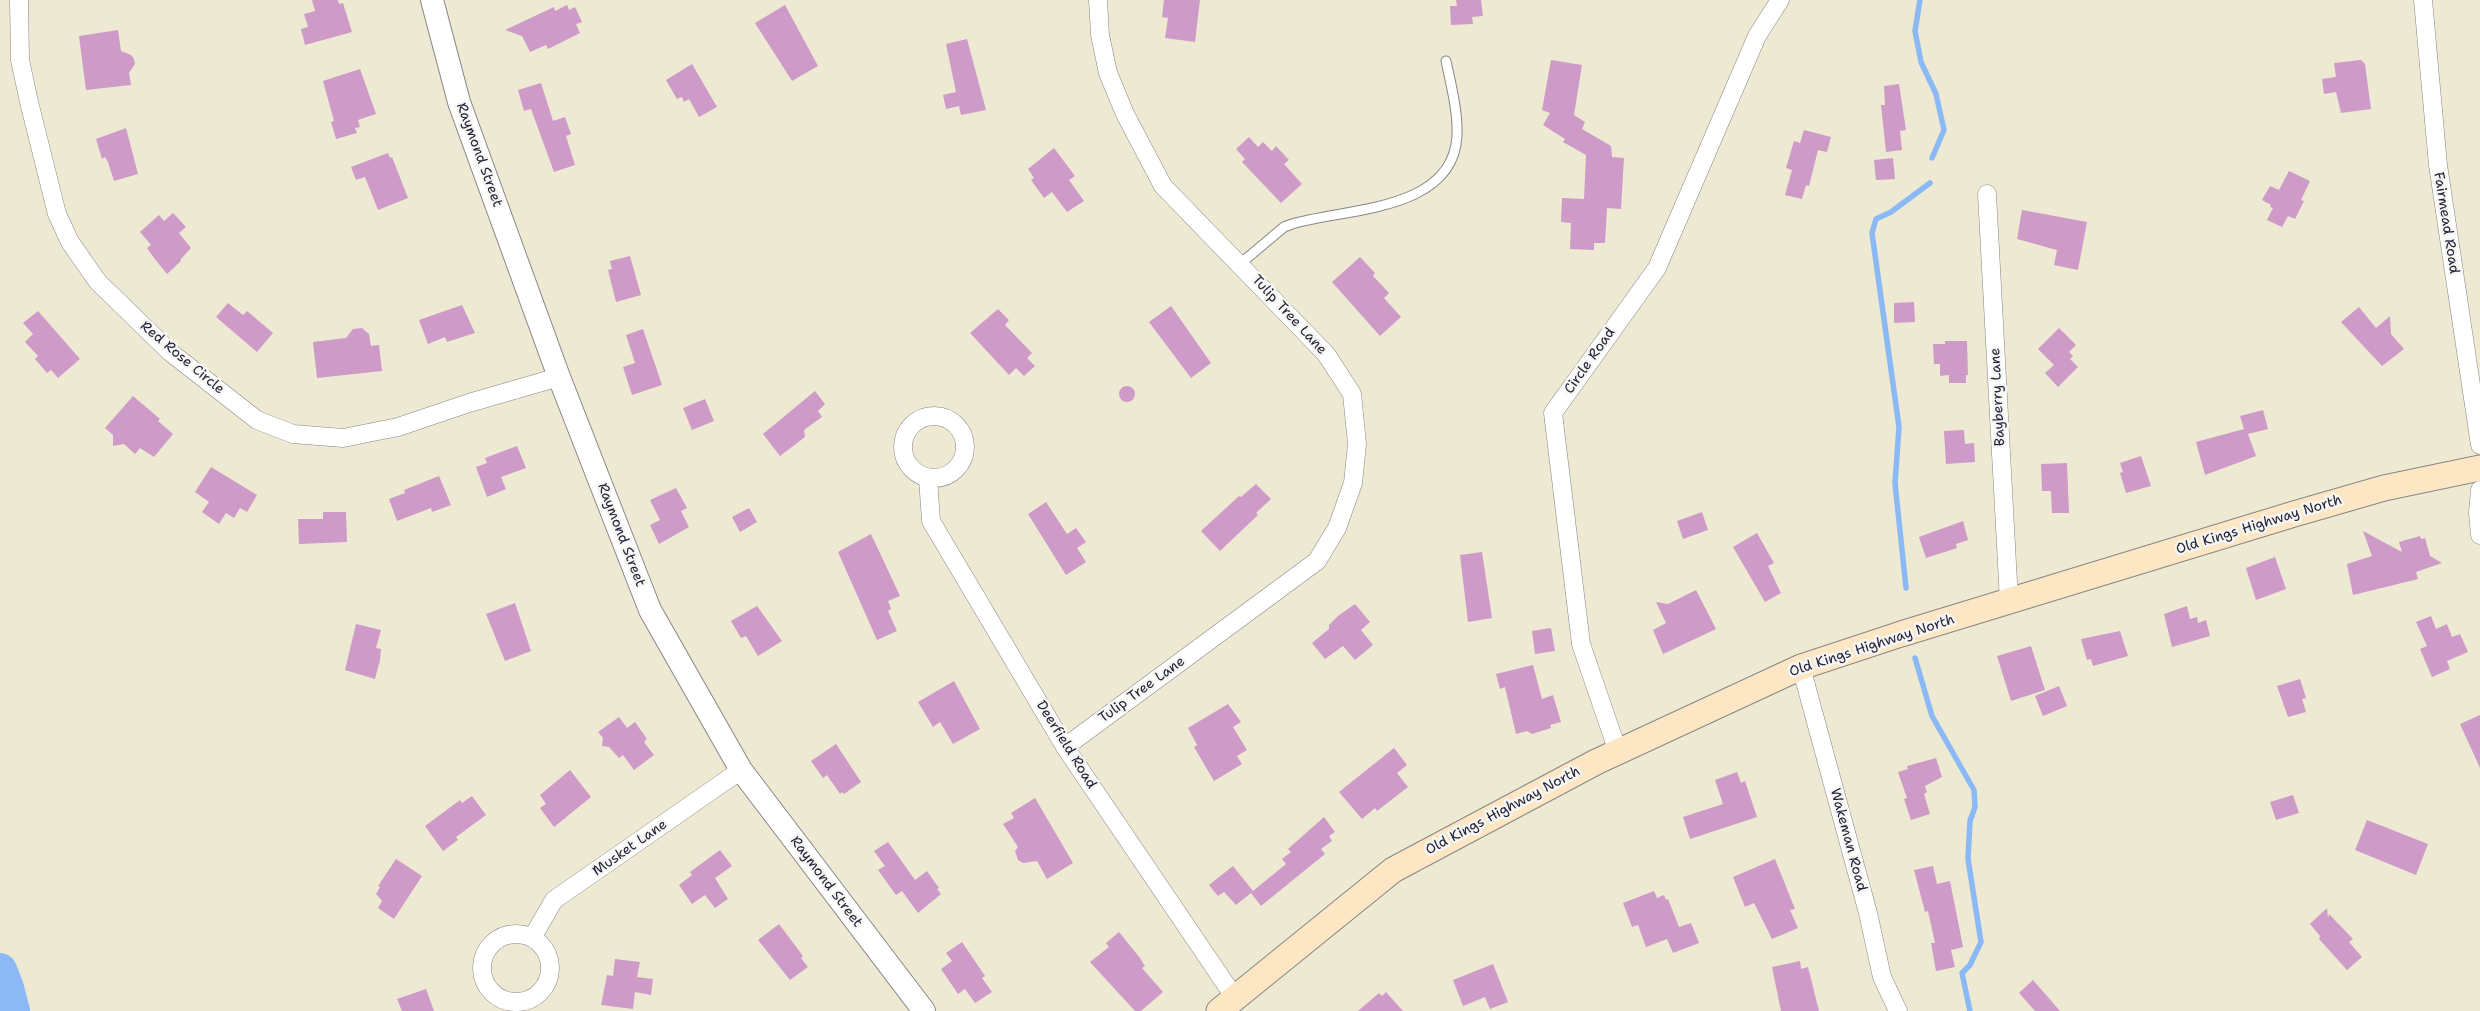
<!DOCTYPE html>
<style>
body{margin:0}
canvas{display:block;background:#ede9d2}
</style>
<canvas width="2480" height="1011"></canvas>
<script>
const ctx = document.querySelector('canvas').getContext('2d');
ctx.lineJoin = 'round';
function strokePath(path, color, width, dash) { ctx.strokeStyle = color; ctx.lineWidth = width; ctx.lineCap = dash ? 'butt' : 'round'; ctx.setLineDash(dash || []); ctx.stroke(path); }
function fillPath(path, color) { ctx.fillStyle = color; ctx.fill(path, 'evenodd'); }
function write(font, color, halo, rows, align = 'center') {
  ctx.font = font + ' "Shantell Sans",sans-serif'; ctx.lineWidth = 5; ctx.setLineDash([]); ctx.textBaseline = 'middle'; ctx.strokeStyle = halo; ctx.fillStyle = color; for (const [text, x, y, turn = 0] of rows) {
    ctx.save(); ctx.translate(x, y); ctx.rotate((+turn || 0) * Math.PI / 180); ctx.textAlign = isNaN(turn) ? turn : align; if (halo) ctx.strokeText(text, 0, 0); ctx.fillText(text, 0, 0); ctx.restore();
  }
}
const stream = new Path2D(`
 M1920 0 1915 31 1921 62 1936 94 1944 130 1932 158
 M1906 588 1895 483 1899 427 1872 233 1876 219 1891 212 1930 183
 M1915 658 1932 716 1974 790 1975 807 1970 821 1968 859 1981 942 1970 965 1962 973 1970 1011`);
const river = new Path2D(`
 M0 970 7 988 13 1011`);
const building = new Path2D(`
 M312 0H338L339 4 343 3 352 32 305 45 301 29 308 27 304 14 315 11Z
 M1164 0H1200L1195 42 1165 38 1168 18 1162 17Z
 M1456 0H1481L1483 16 1472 17 1473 24 1451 25 1450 6H1457Z
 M567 5 569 10 575 7 582 22 576 24 580 33 548 49 546 45 530 52 522 36 505 30 554 7 555 11Z
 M785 5 818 66 792 81 755 23Z
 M118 30 121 51 131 55 134 59 135 64 129 73 131 85 86 90 79 36Z
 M967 39 986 110 961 115 959 106 946 109 943 95 956 92 946 44Z
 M1551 60 1582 65 1574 115 1585 122 1582 129 1611 146 1612 157 1624 158 1621 209 1607 208 1605 243H1594V250L1570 249 1571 223 1561 222 1562 198 1584 199 1586 155 1563 142 1565 139 1543 125 1550 113 1542 110Z
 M2361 60 2365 64 2371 109 2341 113 2336 92 2324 94 2322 79 2336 77 2334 63Z
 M692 64 717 107 699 117 689 99 684 102 682 97 677 99 666 80Z
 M360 69 376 114 358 120 360 127 355 128 357 133 336 139 331 122 334 121 323 81Z
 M541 83 553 121 565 117 571 134 566 136 575 165 554 172 531 109 524 111 518 90Z
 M1899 84 1906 130 1900 131 1902 150 1886 152 1881 105H1885L1884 86Z
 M126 128 138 174 114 181 108 162 105 157 102 159 96 139Z
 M1804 130 1831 137 1827 152 1818 150 1809 186 1806 185 1802 199 1785 195 1792 170 1786 168 1794 141 1800 143Z
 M1249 137 1258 147 1263 142 1272 151 1276 146 1289 160 1284 164 1302 184 1281 203 1242 162 1245 159 1236 149Z
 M1054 148 1075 176 1069 180 1084 201 1067 212 1052 192 1044 198 1031 180 1034 178 1028 169Z
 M388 153 390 158 392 157 408 198 378 210 365 177 356 180 351 167Z
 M1893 158 1895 179 1876 180 1874 160Z
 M2289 171 2310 181 2301 200 2304 201 2295 219 2288 216 2282 227 2267 220 2273 208 2270 207 2271 205 2262 200 2270 186 2279 190Z
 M2022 210 2087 222 2078 270 2054 265 2057 250 2017 239Z
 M173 213 186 227 179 233 191 248 180 260 181 261 167 274 154 258 147 248 151 245 140 232 159 215 164 221Z
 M630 256 641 295 616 302 608 270 612 269 610 261Z
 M1360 257 1375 273 1373 276 1389 293 1384 298 1401 317 1380 336 1332 282Z
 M1914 302 1915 322 1894 323V303Z
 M228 303 243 315 247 311 273 333 257 352 216 317Z
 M462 305 475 333 447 342 445 337 428 344 419 320Z
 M1171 306 1211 363 1191 378 1149 322Z
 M2359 307 2376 328 2390 316 2391 334 2404 349 2382 366 2341 322Z
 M998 309 1009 320 1005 325 1032 353 1027 358 1035 366 1024 376 1016 368 1009 375 970 333Z
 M38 311 80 359 58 378 51 370 47 373 35 359 38 356 25 342 33 334 23 323Z
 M362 328 369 334 371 346 379 345 382 371 317 378 313 342 346 338 353 329Z
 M2059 328 2076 345 2069 352 2073 356 2070 359 2078 367 2058 387 2045 373 2054 365 2038 349Z
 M643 329 662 385 632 395 623 367 635 363 626 335Z
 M1945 341H1967L1968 375H1966V383H1949V375L1940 376V364H1934L1933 344H1945Z
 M1119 394a8 8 0 1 1 16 0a8 8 0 1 1-16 0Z
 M815 391 825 404 818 411 822 417 804 430 805 437 780 456 763 434Z
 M133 396 160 419 158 421 173 434 154 457 140 448 135 454 124 444 113 446V435L105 428Z
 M705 399 714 421 692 430 683 408Z
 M2263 410 2268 429 2248 434 2256 456 2205 475 2196 442 2244 429 2240 416Z
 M1964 430 1965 444 1974 443 1975 462 1946 464 1944 431Z
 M517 446 526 468 501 477 506 489 487 497 476 467 487 463 485 458Z
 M2141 456 2151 486 2126 493 2120 473 2123 472 2120 463Z
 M2067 463 2069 513H2052L2051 491H2042L2041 464Z
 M211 467 257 495 247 512 240 508 234 518 226 513 219 524 202 512 209 502 195 492Z
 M439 476 451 505 432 512 431 508 397 521 389 499 405 493 404 490Z
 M1256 484 1271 499 1256 513 1258 515 1220 551 1201 531 1239 496 1241 497Z
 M676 488 687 508 681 511 689 527 659 544 650 525 660 520 650 500Z
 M1046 502 1067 534 1076 528 1086 542 1077 548 1086 562 1066 575 1028 514Z
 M749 508 757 522 740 532 732 517Z
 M323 512H346L347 542 299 544 298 519H323Z
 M1702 512 1708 530 1683 539 1677 521Z
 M1963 521 1968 540 1956 544 1957 548 1926 558 1919 537Z
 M2363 531 2402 552 2399 542 2420 536 2421 539 2425 538 2430 556 2442 563 2416 572 2418 579 2353 595 2347 564 2372 556Z
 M1757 533 1774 563 1768 566 1781 593 1765 602 1733 547Z
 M871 534 900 596 888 601 891 609 888 611 897 631 877 640 838 552Z
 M1482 552 1492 618 1468 622 1460 555Z
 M2275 557 2286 589 2256 600 2246 568Z
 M1696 590 1716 629 1663 654 1653 630 1666 623 1656 602 1668 604Z
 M515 603 531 651 505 661 486 614Z
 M1355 604 1370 622 1361 630 1373 645 1355 660 1343 646 1325 659 1312 643 1329 629V625L1338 616Z
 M757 606 782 641 758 656 746 636 741 638 731 621Z
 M2187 606 2190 619 2197 617 2198 623 2206 620 2210 636 2172 647 2164 614Z
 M2431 616 2436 629 2447 624 2452 637 2460 634 2468 652 2447 661 2450 669 2432 677 2420 649 2427 646 2416 622Z
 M356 624 381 630 376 648 381 649 380 660 375 679 345 670Z
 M1551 628 1555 651 1535 654 1532 631Z
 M2120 631 2128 656 2093 666 2091 659 2087 660 2081 639Z
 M2031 646 2045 690 2011 701 1997 656Z
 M1533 665 1542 699 1553 695 1561 722 1550 725 1551 728 1532 734 1527 731 1516 734 1505 687 1500 689 1496 674Z
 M2300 679 2306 698 2302 699 2306 712 2288 717 2277 686Z
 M954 681 980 729 953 744 940 722 933 727 918 702Z
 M2059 686 2067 706 2043 716 2035 696Z
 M1228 704 1241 722 1233 727 1247 750 1237 756 1242 764 1214 781 1194 747 1197 745 1188 728Z
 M2480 715V768L2460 724Z
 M619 717 627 728 635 722 647 739 644 742 654 755 634 770 623 755 619 758 609 747 602 746 603 738 598 732Z
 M836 744 861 782 844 794 842 792 840 794 827 775 823 778 811 761Z
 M1394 748 1407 765 1397 773 1408 787 1377 811 1375 808 1362 819 1339 792Z
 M1936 758 1942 777 1925 786 1927 792 1924 794 1930 814 1911 820 1904 799 1907 798 1898 772 1908 769 1907 766Z
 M570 770 591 797 554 827 540 808 546 804 540 795Z
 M1737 772 1741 783 1745 781 1757 817 1690 839 1683 817 1723 804 1715 780Z
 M2293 795 2299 813 2276 820 2270 802Z
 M472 796 486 815 456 837 458 840 443 851 425 826 460 800 462 803Z
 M1035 798 1073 863 1047 879 1037 861 1023 863 1018 860 1015 851 1018 847 1003 824 1014 818 1011 813Z
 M1324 817 1335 832 1329 836 1332 841 1321 849 1325 854 1261 906 1251 893 1236 905 1224 892 1218 896 1209 885 1233 866 1253 891 1286 864 1282 859 1291 852 1288 849Z
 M2367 820 2428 844 2416 875 2355 850Z
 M888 842 915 880 927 871 939 888 937 889 941 894 918 913 902 891 896 895 878 870 885 866 874 851Z
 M720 850 732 866 715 878 728 899 715 908 705 895 692 904 679 885 692 875 690 872Z
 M396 859 422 876 394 919 378 908 382 901 376 894 380 887 378 886Z
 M1775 859 1795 909 1790 910 1798 928 1772 939 1754 903 1745 907 1733 877Z
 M1933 866 1937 884 1950 881 1963 947 1951 950 1955 967 1936 971 1931 943H1935L1928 911 1925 912 1914 870Z
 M1654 891 1657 898 1664 895 1666 900 1668 899 1679 927 1691 923 1699 943 1673 953 1667 939 1646 947 1638 925 1632 927 1623 903Z
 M2327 908 2328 918 2329 914 2353 939 2349 942 2362 957 2347 970 2319 939 2320 936 2310 924Z
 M779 924 803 956 801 958 808 967 790 980 758 940Z
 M1119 932 1140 958 1145 966 1142 968 1163 992 1141 1011H1135L1090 962 1109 947 1106 943Z
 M962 942 985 976 982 978 992 992 975 1003 965 989 958 994 941 969 952 961 946 953Z
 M615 959 640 962 637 977 653 979 651 995 635 992 633 1009 601 1005 607 975 613 976Z
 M1800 961 1801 969 1808 967 1819 1011H1781L1772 967Z
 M1493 964 1508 1002 1490 1009 1485 997 1463 1006 1453 980Z
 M2033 980 2060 1011H2035L2019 993Z
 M426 989 434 1011H402L397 999Z
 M1386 992 1403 1011H1358L1379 993 1382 996Z`);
const service = new Path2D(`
 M1240 264 1284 227 1292 224C1345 208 1453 212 1457 136 1458 111 1451 85 1446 61`);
const minor = new Path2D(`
 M19 0 20 60 29 102 57 214 70 242 98 282 170 352 257 420 293 434 343 438 398 427 469 403 559 377
 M2423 0 2438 165 2480 445
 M1987 194 2009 601
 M903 447a31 31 0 1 1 62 0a31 31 0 1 1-62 0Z
 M928 478 931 521 1065 747 1235 998
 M2480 490 2478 513 2480 535
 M1801 667 1868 913 1882 977 1898 1011
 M1065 747 1317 561 1337 528 1353 483 1357 444 1352 394 1326 354 1163 186 1125 114 1108 73 1100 35 1098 0
 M1618 752 1581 644 1553 413 1657 268 1757 36 1780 0
 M482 968a34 34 0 1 1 68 0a34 34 0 1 1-68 0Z
 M532 938 554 900 741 770`);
const tertiary = new Path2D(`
 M432 0 459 102 480 160 559 377 650 610 741 770 924 1011`);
const secondary = new Path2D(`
 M1219 1011 1393 870 1596 762 1801 667 1901 634 2294 514 2384 488 2480 468`);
const streetNames = [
 ["Raymond Street",479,155,70],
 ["Fairmead Road",2446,223,81],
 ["Tulip Tree Lane",1289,315,47],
 ["Red Rose Circle",182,358,40],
 ["Circle Road",1590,361,-55],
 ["Bayberry Lane",1998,397,-93],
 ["Old Kings Highway North",2259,525,-17],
 ["Raymond Street",621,535,69],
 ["Old Kings Highway North",1872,646,-18],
 ["Tulip Tree Lane",1142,690,-36],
 ["Deerfield Road",1066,745,58],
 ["Old Kings Highway North",1503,811,-28],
 ["Wakeman Road",1848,840,75],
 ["Musket Lane",630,848,-35],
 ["Raymond Street",826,882,53]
];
strokePath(stream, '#8ab9f5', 5.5);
strokePath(river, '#8ab9f5', 34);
fillPath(building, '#ce9bc9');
strokePath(service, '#888686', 11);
strokePath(minor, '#888686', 19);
strokePath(tertiary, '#888686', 24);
strokePath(secondary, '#888686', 27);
strokePath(service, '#fff', 9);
strokePath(minor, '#fff', 18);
strokePath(tertiary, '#fff', 22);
strokePath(secondary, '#fce6c4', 25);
write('14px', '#22223b', '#f6f6f2', streetNames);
</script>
